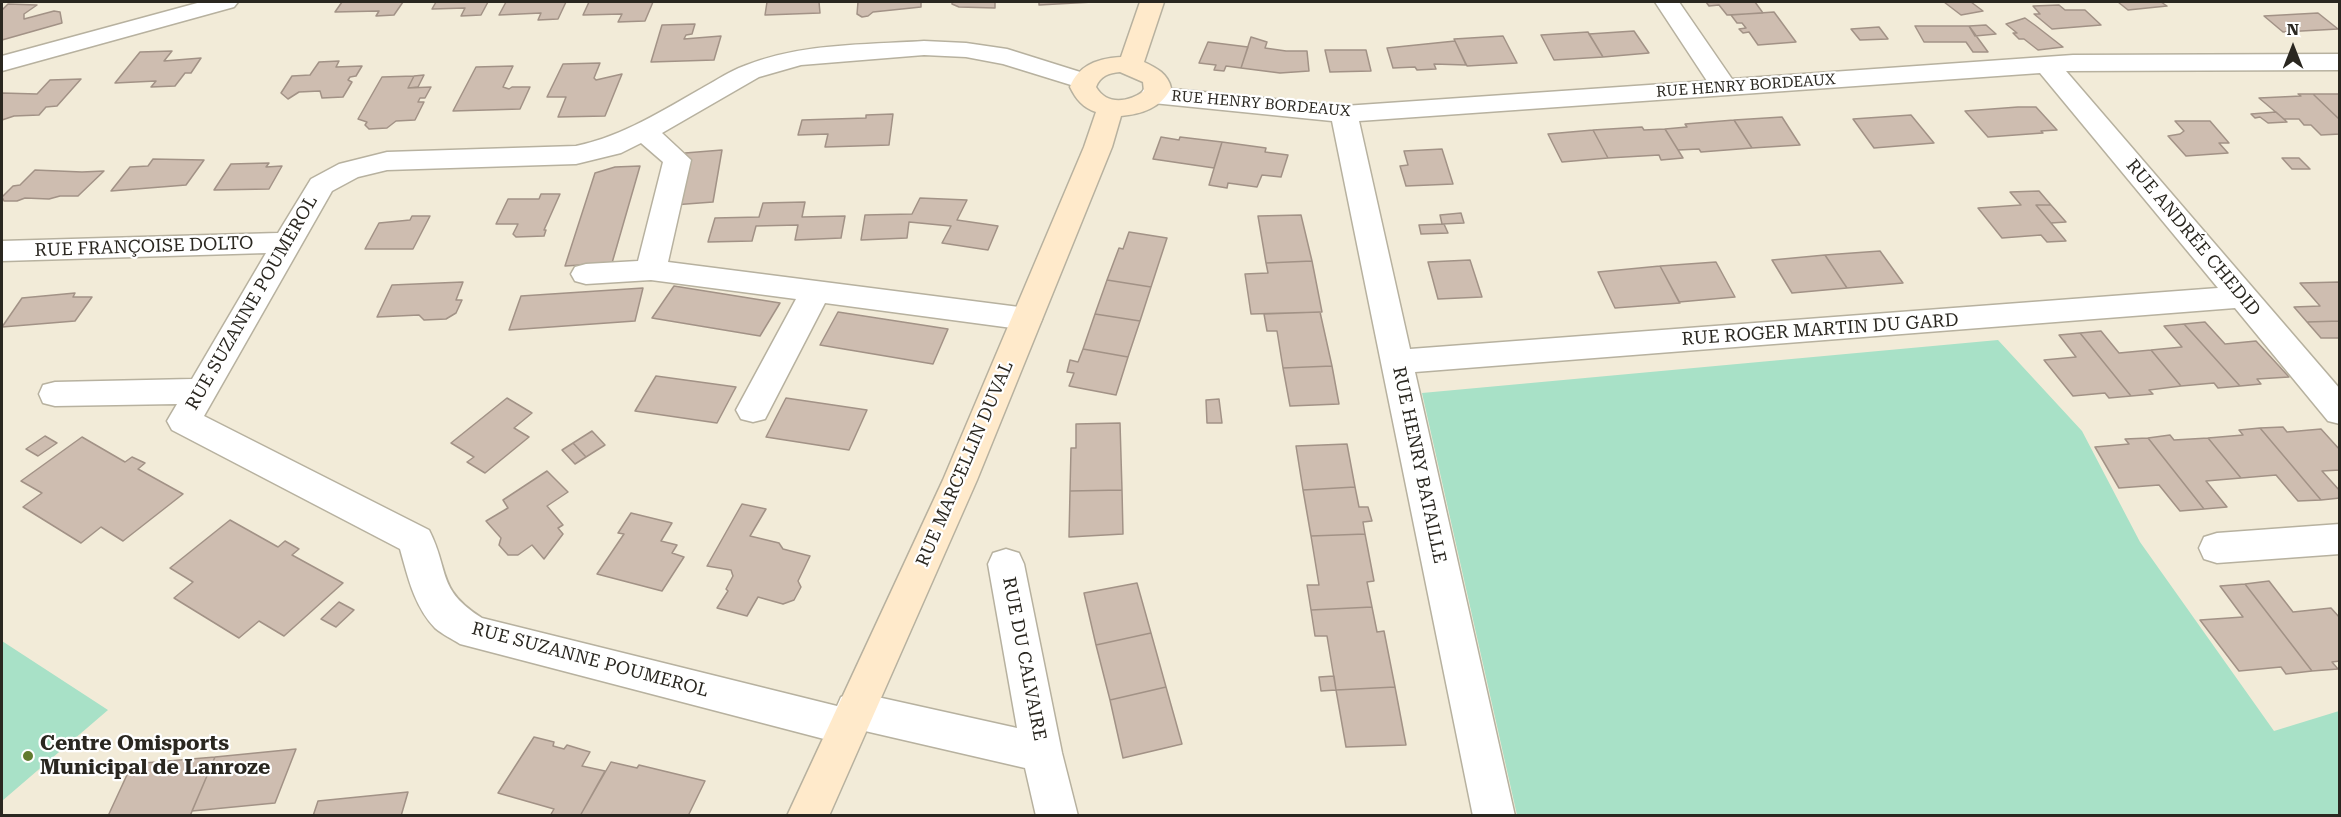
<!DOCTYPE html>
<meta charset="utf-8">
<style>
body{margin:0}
#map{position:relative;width:2341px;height:817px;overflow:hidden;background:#f2ebd8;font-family:"Roboto Serif",serif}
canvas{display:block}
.frame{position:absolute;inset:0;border:3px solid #2a2720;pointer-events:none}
.north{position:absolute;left:2263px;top:18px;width:60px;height:60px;-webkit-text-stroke:4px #fff;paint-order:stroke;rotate:0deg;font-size:16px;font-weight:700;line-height:24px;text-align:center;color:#2a2720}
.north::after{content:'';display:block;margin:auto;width:21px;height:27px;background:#2a2720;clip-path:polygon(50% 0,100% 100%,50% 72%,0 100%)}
</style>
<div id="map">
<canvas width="2341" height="817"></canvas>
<div class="frame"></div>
<div class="north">N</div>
</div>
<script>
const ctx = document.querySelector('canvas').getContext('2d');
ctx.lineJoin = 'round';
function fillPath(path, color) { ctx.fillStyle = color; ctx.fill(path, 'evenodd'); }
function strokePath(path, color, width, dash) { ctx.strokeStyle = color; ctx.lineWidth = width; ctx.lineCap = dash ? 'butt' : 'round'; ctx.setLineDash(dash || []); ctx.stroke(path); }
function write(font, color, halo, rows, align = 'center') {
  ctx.font = font + ' "Roboto Serif",serif'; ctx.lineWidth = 4.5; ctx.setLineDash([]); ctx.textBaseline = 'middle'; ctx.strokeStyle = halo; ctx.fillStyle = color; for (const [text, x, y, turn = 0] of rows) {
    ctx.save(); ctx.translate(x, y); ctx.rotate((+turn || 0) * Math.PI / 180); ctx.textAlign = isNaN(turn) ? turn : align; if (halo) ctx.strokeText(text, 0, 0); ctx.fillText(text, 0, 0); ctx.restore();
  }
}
const green = new Path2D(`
 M1998 340 2082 431 2140 542 2274 731 2339 711V815H1517L1422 393Z
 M2 641 108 710 2 801Z`);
const building = new Path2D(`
 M342 2H403L394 15 376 16 379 11 335 12Z
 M436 2H488L481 15 461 16 465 8 432 9Z
 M506 2H566L558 19 538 20 541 13 499 15Z
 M589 2H653L645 21 618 22 622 14 583 15Z
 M767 2H819L820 13 765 15Z
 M856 2H921V7L873 12 868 16 862 17 857 14 858 2Z
 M952 2H995V8L959 7 952 4Z
 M1039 2H1093L1039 5Z
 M1706 2H1755L1763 13 1727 15 1719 5 1709 6Z
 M1944 2H1971L1983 11 1961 15Z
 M2118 2H2161L2167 6 2128 10Z
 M8 4 37 5 24 14V19L54 11 60 12 62 23 2 40V10Z
 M2059 5 2065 10H2085L2101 25 2052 29 2034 14H2040L2033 6Z
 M1774 12 1796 42 1758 45 1749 32 1743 33 1739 29 1746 28 1742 23H1737L1731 15Z
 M2318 13 2338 29 2283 32 2264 16Z
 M2025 18 2036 26 2063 47 2038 50 2024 39H2019L2013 33H2017L2006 24Z
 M695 24 692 34 686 35 684 39 721 36 714 60 651 62 662 25Z
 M1986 25 1996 34 1975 36 1969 26Z
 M1915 26H1969L1988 52H1973L1966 42H1924Z
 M1879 27 1888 39 1860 40 1851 29Z
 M1634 31 1649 53 1603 57 1589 34Z
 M1588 32 1603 57 1554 60 1541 35Z
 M1503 36 1517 63 1467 66 1454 39Z
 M1251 37 1267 42 1265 48 1286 51H1307L1309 71 1280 73 1241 68Z
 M1455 41 1466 65 1434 64 1436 69 1417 70 1415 67 1393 68 1387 48Z
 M1208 42 1248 47 1241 68 1226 66 1224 71 1214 70 1216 65 1199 63Z
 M1325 50H1366L1371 71 1330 72Z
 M172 51 164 61 201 58 191 73H185L175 86 151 87 156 81 115 83 140 52Z
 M339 61 336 67 362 66 356 76 350 77 348 80 352 82 343 97 322 98 320 91 299 92 288 99 281 93 292 76 310 75 319 62Z
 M600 63 594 78 596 80 622 74 605 116 558 117 566 97H547L563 64Z
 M513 66 503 87 509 89 512 87H530L520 109 453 111 476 67Z
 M424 75 418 87 408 88 414 76Z
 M414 76 408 88 431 87 425 98H420L418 102H424L415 120 396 121 387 128 369 129 365 125 367 122 358 119 382 77Z
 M81 79 57 106 46 107 39 115 14 116 2 120V93L37 94 50 80Z
 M2298 94H2313L2340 120V134L2321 135 2311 125H2304L2299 119H2284L2259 98 2301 96Z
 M2313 94H2340V120Z
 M2018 107H2036L2057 130 2041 131 2043 133 1988 137 1965 111Z
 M2276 112 2287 122 2268 123 2260 117 2255 118 2251 114Z
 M893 114 889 145 825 147 828 134 798 135 802 120 866 118V115Z
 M1911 115 1934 143 1874 148 1853 119Z
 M1782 117 1800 145 1752 148 1734 120Z
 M1734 120 1752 148 1701 152 1699 149 1678 150 1665 129 1687 127 1685 124Z
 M2175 121H2210L2229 143H2219L2228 153 2186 156 2168 136 2180 134 2184 131Z
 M1642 127 1644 130 1665 129 1683 158 1661 160 1659 155 1608 158 1593 130Z
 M1593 130 1608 158 1562 162 1548 134Z
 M1161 137 1179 140 1180 137 1222 142 1214 168 1153 159Z
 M1222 142 1266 148 1265 152 1288 155 1281 177 1262 175 1257 187 1228 183 1227 188 1209 185Z
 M1442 149 1453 184 1406 186 1400 166 1408 165 1404 151Z
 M722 150 713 202 673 205 685 153Z
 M2282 158H2299L2310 169H2292Z
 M153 159 204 160 186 185 111 191 130 167 148 166Z
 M269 163 266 167 282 166 269 189 214 190 231 164Z
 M640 166 612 263 565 266 595 173 615 167Z
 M35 170 82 172 104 171 78 196H60L49 199 25 198 17 201H4L2 197 13 186 20 185Z
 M2039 191 2051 205H2036L2066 241 2047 242 2041 235 2002 238 1978 208 2021 205 2010 192Z
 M541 194H560L544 230H546L544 236 516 237 513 234 518 224H496L508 199H539Z
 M920 198 967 200 957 220 998 226 988 250 942 243 951 226 909 222 907 238 861 240 865 215 912 214Z
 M805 202 802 217 845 216 841 238 795 240 798 225 756 226 752 241 708 242 715 218 759 217 763 203Z
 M2036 205H2051L2066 222 2051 223Z
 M1461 213 1464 223 1442 224 1440 215Z
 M1301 215 1312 261 1266 263 1258 216Z
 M412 216H430L413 249H365L379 223 410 220Z
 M1444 224 1448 233 1421 234 1419 225Z
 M1129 232 1167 238 1151 287 1107 280 1119 248 1123 249Z
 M1880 251 1903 283 1847 288 1825 255Z
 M1825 255 1847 288 1792 293 1772 260Z
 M1470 260 1482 297 1438 299 1428 262Z
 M1312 261 1322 312 1251 314 1245 274 1268 273 1266 263Z
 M1716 262 1735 297 1679 302 1660 266Z
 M1660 266 1680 303 1615 308 1598 272Z
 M1107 280 1151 287 1140 321 1095 314Z
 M463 282 456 300H462L456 313 446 319 424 320 419 315 377 317 392 285Z
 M2340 282V321L2307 322 2294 307 2320 306 2300 283Z
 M674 286 780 303 760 336 652 318Z
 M643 288 635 321 509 330 521 296Z
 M75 293 73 297H92L75 321 2 327 22 298Z
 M838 312 948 329 933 364 820 345Z
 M1320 312 1332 366 1283 368 1277 331H1267L1264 314Z
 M1095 314 1140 321 1128 357 1083 349Z
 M2340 321V338H2321L2307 322Z
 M2205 322 2225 344 2256 341 2289 377 2257 379 2261 384 2240 386 2184 324Z
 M2184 324 2240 386 2218 388 2214 383 2181 386 2151 350 2182 347 2164 326Z
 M2101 331 2119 353 2151 350 2181 386 2149 390 2153 394 2131 396 2080 333Z
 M2080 333 2131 396 2109 398 2105 393 2073 396 2044 360 2076 357 2059 335Z
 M1083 349 1128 357 1116 395 1069 386 1074 373 1067 372 1070 360 1078 362Z
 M1332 366 1339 404 1290 406 1283 368Z
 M656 376 736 387 717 423 635 411Z
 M507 398 532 413 514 428 529 437 485 473 467 462 474 457 451 443Z
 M786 398 867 410 849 450 766 437Z
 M1219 399 1222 423H1207L1206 400Z
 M1120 423 1122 490 1070 491 1071 448H1076V424Z
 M2283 427 2287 432 2321 429 2340 450V470L2322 471 2340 491V498L2321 500 2260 428Z
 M2260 428 2321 500 2298 501 2276 475 2241 478 2208 438 2243 435 2239 430Z
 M592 431 605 445 586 457 573 443Z
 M2170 435 2174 440 2208 438 2241 478 2206 481 2227 507 2204 509 2148 438Z
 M45 436 57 443 38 456 26 449Z
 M82 437 125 462 132 457 145 463 138 469 183 494 123 541 101 527 81 543 23 507 42 493 21 481Z
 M2148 438 2204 509 2180 511 2159 485 2119 488 2095 447 2129 444 2125 439Z
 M573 443 586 457 575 464 562 450Z
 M1347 444 1355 487 1303 490 1296 446Z
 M547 471 568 492 547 506 563 525 558 528 563 534 544 559 532 545 518 555H508L499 545 501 538 486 521 508 508 503 500Z
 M1355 487 1359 507H1368L1372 521 1363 522 1365 534 1311 536 1303 490Z
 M1122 490 1123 534 1069 537 1070 491Z
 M742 504 766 509 750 536 779 543 783 549 810 556 798 581 801 587 794 600 783 604 758 597 747 616 717 608 728 591 726 589 733 576 731 570 707 566Z
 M631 513 672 523 661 541 677 545 672 553 684 557 662 591 597 574 624 534 618 533Z
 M230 520 278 547 285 541 299 549 292 555 343 583 284 636 259 621 239 638 174 598 193 582 170 568Z
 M1365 534 1374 581 1367 582 1372 607 1311 610 1307 585H1319L1311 536Z
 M2269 581 2293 612 2331 608 2340 618V661L2332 662 2338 669 2312 671 2245 584Z
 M1137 583 1151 633 1096 645 1084 593Z
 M2245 584 2312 671 2286 674 2281 667 2239 671 2200 620 2243 617 2220 586Z
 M339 602 354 610 336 627 321 619Z
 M1372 607 1377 632 1384 631 1395 687 1336 690 1327 636H1315L1311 610Z
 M1151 633 1166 687 1110 700 1096 645Z
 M1334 676 1336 690 1321 691 1319 677Z
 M1166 687 1182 744 1123 758 1110 700Z
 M1395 687 1406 745 1346 747 1336 690Z
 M534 737 554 742 553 746 564 749 567 745 590 752 582 766 605 771 580 816H550L554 809 498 793Z
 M296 749 275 803 192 811 215 757Z
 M215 757 190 816H108L132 764Z
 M611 762 637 768 639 765 705 781 688 816H580Z
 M408 792 401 816H313L318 801Z`);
const minor = new Path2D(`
 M201 2H238L234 7 2 71V56Z
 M1655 2H1679L1732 79 2073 55 2340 54V70L2066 71 2340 389V424L2328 421 2235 308 1415 372 1515 816H1473L1332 121 1153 103 1144 101 1140 95 1144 89 1153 87 1344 106 1707 81ZM2040 73 2218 288 1410 349 1359 121Z
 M924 41 966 43 1007 49 1093 76 1097 81 1093 86 1084 89 1003 64 966 57 924 55 801 65 759 77 662 133 691 160 668 262 1027 308 1038 311 1042 319 1038 327 1027 330 825 303 765 419 753 422 741 419 736 410 796 299 651 280 586 284 575 281 571 274 575 267 586 264 638 261 663 162 641 143 621 153 576 164 387 170 358 177 332 191 204 416 429 530C450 571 436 589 482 618L837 706 841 697 855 692 1017 728 988 564 993 553 1006 549 1019 553 1024 564 1062 753 1078 816H1036L1025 768 865 731 861 740 847 745 460 644C452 639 442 634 435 628 414 606 408 577 400 549L172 430 167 421 177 404 55 406 43 403 39 394 43 385 55 382 192 379 266 253 2 261V241L278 233 311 179 339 164 387 152 576 146C623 136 662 111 704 87 717 80 730 71 744 66 800 43 864 45 924 41Z
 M2340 524V554L2217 563 2204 559 2199 548 2204 537 2217 533Z`);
const secondary = new Path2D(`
 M1140 2H1164L1144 62C1157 68 1168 74 1171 88 1161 108 1142 114 1121 116L1112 147 977 480 829 816H787L943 480 1084 147 1096 112C1083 108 1076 99 1070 87 1078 65 1099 58 1121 57ZM1120 72 1143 82 1144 91C1129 102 1107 106 1096 87 1100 76 1109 73 1120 72Z`);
const markers = [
 [28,756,6,"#617b2e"]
];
const farStreetnames = [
 ["RUE HENRY BORDEAUX",1746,86,-4],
 ["RUE HENRY BORDEAUX",1261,104,5]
];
const streetNames = [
 ["RUE ANDRÉE CHEDID",2193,238,50],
 ["RUE FRANÇOISE DOLTO",144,247,-2],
 ["RUE SUZANNE POUMEROL",252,303,-60],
 ["RUE ROGER MARTIN DU GARD",1820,330,-4],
 ["RUE MARCELLIN DUVAL",965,464,-67],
 ["RUE HENRY BATAILLE",1419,465,78],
 ["RUE DU CALVAIRE",1024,659,79],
 ["RUE SUZANNE POUMEROL",590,660,15]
];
const nearPoinames = [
 ["Centre Omisports",40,744],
 ["Municipal de Lanroze",40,768]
];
fillPath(green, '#a8e1c7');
fillPath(building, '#cebdb0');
strokePath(building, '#a29286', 1.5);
strokePath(minor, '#b7b19f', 3);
strokePath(secondary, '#b7b19f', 3);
fillPath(minor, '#fff');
fillPath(secondary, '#ffeacb');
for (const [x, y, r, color] of markers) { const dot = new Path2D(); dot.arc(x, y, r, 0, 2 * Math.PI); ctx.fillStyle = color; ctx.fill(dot); strokePath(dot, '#fff', 2); }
write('15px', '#2a2720', '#fff', farStreetnames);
write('18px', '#2a2720', '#fff', streetNames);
write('bold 21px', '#2a2720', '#fff', nearPoinames, 'left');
</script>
